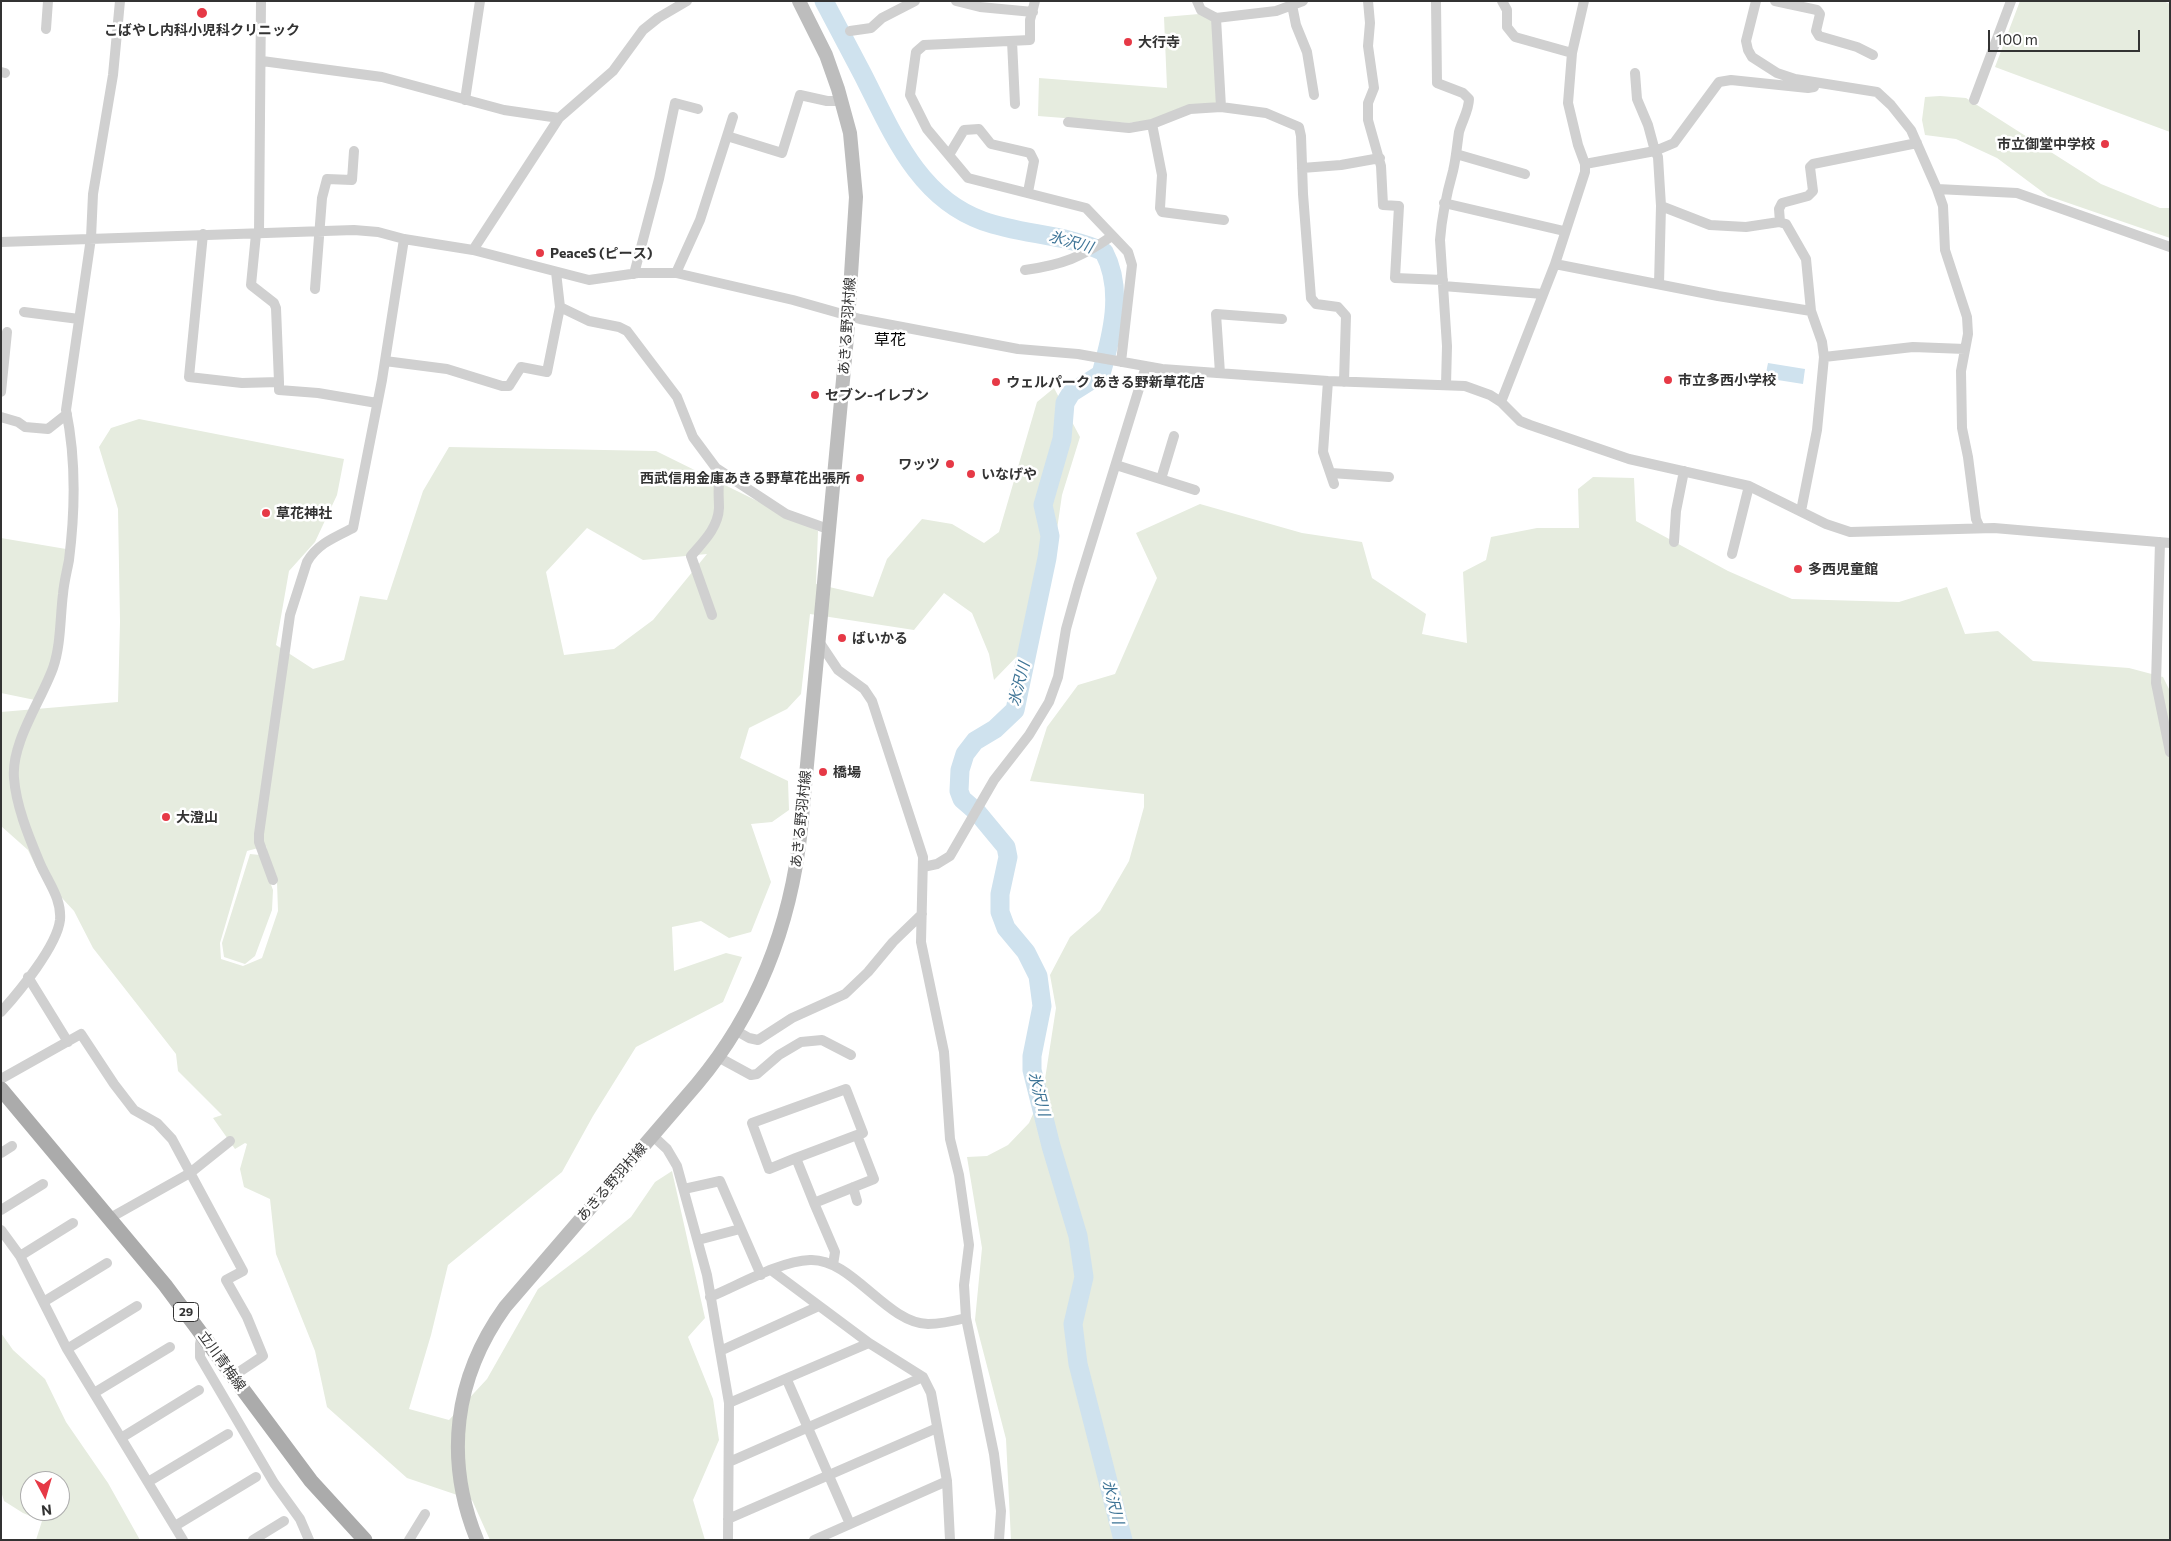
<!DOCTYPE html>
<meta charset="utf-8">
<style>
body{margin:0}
#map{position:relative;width:2171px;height:1541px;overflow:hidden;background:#fff;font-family:Commissioner,sans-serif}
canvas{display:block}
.frame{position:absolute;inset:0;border:2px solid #333;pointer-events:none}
.north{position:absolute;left:20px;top:1471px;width:50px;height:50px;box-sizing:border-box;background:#fff;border:1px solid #adadad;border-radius:50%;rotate:174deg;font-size:14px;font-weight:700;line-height:20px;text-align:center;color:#333}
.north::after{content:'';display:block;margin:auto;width:18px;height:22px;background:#e63946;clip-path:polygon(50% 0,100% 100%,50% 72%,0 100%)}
.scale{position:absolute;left:1988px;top:30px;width:152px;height:22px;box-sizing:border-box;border:2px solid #333;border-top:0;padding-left:6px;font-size:15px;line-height:18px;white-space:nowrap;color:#333;-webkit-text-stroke:4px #fff;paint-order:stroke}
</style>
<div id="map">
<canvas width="2171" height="1541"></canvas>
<div class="frame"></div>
<div class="north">N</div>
<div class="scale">100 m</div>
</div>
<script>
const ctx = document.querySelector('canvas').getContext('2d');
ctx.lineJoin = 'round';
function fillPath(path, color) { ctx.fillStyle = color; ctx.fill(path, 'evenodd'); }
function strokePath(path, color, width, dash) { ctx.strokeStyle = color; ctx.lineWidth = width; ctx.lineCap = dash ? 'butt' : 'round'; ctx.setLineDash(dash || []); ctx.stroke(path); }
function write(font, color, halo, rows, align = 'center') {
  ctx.font = font + ' Commissioner,"Noto Sans JP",sans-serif'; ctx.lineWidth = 5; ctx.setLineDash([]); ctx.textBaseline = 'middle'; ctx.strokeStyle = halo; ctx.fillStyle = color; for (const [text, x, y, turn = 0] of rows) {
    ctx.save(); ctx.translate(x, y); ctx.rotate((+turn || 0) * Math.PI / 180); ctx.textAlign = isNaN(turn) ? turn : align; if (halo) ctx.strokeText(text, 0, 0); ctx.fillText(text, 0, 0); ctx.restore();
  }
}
const green = new Path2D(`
 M2020 1H2163L2170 4V132L1995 67Z
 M1199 14 1214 22 1217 103 1145 121 1128 123 1038 116 1039 78 1167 88 1164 17Z
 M1940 96 1966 98 2101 184 2160 208H2170V238L2048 196 1997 158 1956 139 1925 135 1922 120 1925 97Z
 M1054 388 1080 437 1062 495 1054 550 1023 650 994 680 989 654 972 613 944 593 914 630 810 614 801 694 787 709 749 728 740 758 788 781 789 810 772 822 751 824 771 882 751 932 729 938 701 921 672 927 674 971 726 953 742 957 723 1002 636 1047 593 1116 562 1172 448 1265 431 1335 409 1409 449 1420 487 1379 538 1289 586 1253 631 1217 655 1182 672 1171 705 1318 688 1337 713 1399 719 1440 693 1500 705 1540H490L472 1500 407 1478 327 1407 315 1351 276 1254 270 1199 244 1187 240 1169 247 1144 245 1143 235 1149 213 1118 222 1115 178 1071 176 1054 93 948 74 911 39 873 28 850 1 826V712L118 702 120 622 118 509 99 447 111 428 139 419 344 459 337 495 315 542 289 571 276 645 313 669 344 660 360 596 387 600 423 491 449 447 656 451 818 531 816 584 873 597 887 559 922 519 952 524 984 543 999 532 1037 402ZM587 528 643 560 707 554 653 620 614 649 564 655 546 572ZM266 846 270 865 277 882 278 911 262 958 243 966 221 959 220 943 247 851Z
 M1593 477 1634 478 1636 521 1728 571 1792 599 1899 602 1947 587 1965 634 1998 631 2033 661 2129 668 2163 677 2170 691V1540H1011L1006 1439 975 1320 982 1248 967 1157 987 1156 1008 1145 1029 1123 1043 1092 1056 1008 1050 975 1070 937 1100 911 1129 861 1144 807V794L1030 781 1047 727 1078 685 1115 674 1157 578 1136 533 1200 504 1302 533 1362 542 1372 578 1426 614 1422 634 1467 643 1463 572 1486 560 1491 537 1537 528H1579L1578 489Z
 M1 538 66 549 53 652 49 668 35 700 1 693Z
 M250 854 260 855 273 890 272 910 255 956 245 964 224 957 222 943Z
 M1 1333 13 1350 45 1379 66 1422 108 1483 140 1540H36L42 1521 23 1513 4 1501 1 1491ZM30 1481H60V1511H30Z`);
const water = new Path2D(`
 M1768 363 1805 369 1803 384 1765 378Z`);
const river = new Path2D(`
 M824 1C837 26 850 50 863 75 892 132 918 198 983 221 1022 235 1066 234 1104 252 1124 290 1112 335 1101 374L1071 393 1065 403 1062 439 1043 505 1050 536 1047 558 1015 710 995 729 975 741 965 754 960 770 959 791 962 799 977 812 1006 847 1008 857 1000 894V912L1006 928 1026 952 1038 976 1042 1006 1032 1056V1070L1051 1146 1078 1236 1084 1277 1073 1324 1078 1364 1123 1540`);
const street = new Path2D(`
 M956 1 980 7 1033 12
 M1035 1 1030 20V40L924 45 916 52 910 95 927 129 968 178 1086 208 1128 252 1132 265 1121 362
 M1197 1 1201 10 1216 18
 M1303 1 1276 11 1216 18 1221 107 1266 113 1299 127 1301 136 1303 194 1311 298 1316 304 1338 307 1346 316 1344 382
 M1368 1 1370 23 1368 46 1374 88 1368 103V120L1381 166 1383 205 1399 206 1395 278 1443 280
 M1436 1 1437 83 1463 93 1469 99C1469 110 1462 121 1459 132 1457 145 1456 159 1453 171 1446 196 1442 214 1440 240L1447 346 1446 385
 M1502 1 1507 10V27L1515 37 1572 53
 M1756 1 1746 41 1748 50 1752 57 1777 73 1795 79 1877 92 1891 105 1911 130 1937 189 1943 206 1945 250 1967 317 1968 334 1961 371 1962 428 1968 457 1976 519 1980 528
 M1775 1 1817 10 1820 14 1816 31 1819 36 1857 47 1873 55
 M1292 5 1296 25 1307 52 1314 95
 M46 29 48 1
 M850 31 871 28 882 18 915 1
 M1012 41 1015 104
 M262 61 382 77 504 110 559 118
 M1 72 5 73
 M1635 73 1637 99 1648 125 1655 151 1674 143 1719 82 1731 80 1808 88 1814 87
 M465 100 480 1
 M1974 100 2011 1
 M1221 107 1190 109 1152 124 1162 175 1160 208 1162 212 1224 220
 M1068 122 1129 128 1152 124
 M727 136 733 117
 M1456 154 1525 174
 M949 155 964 130 979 129 991 144 1030 153 1034 161 1028 192
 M1585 164 1655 151 1658 157 1661 206 1710 225 1746 227 1779 222 1786 224 1806 259 1811 311
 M1302 168 1341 165 1380 158
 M1937 189 2017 193 2170 247
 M1444 203 1564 231
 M1780 222 1779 209 1782 203 1808 196 1813 191 1810 167 1813 164 1917 143
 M203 234 189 377 242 383 279 382V390L318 393 377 403
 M256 234 251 285 274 303 276 308 279 382
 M259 234 261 1
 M1 242 354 230 378 232 404 239 473 250 589 280 638 273H676L793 300 860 319 1018 349 1078 354 1162 369 1328 381 1465 386 1490 395 1501 402 1520 421 1530 425 1629 459 1749 486 1826 524 1850 532 1994 528 2170 543
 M473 250 559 118 613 71 643 30 658 18 687 1
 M1555 264 1718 296 1811 311 1822 342 1824 357 1817 430 1801 511
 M1025 270C1062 265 1082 257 1112 236
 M556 272 560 307 589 321 619 327 627 331 677 397 693 437 716 468 786 514 828 529
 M676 273 700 220 727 136 782 153 800 95 827 101H841
 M634 274 659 179 675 103 698 109
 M1659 284 1661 206
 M1443 286 1543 294
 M315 289 322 198 327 179 352 180 354 151
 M24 312 79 319
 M1824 357 1913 347 1965 349
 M385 361 447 369 502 386H509L521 367 547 372 560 307
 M1220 373 1216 314 1282 319
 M1328 381 1323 452 1334 484
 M1 392 7 332
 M1501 402 1555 264 1585 172V164L1578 145 1568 103 1572 53 1584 1
 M1 417 18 422 25 427 48 429 67 414
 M1116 465 1195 490
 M1331 473 1389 477
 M1161 479 1174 436
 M1674 542 1676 511 1684 471
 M2160 542 2156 683 2170 752
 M1732 554 1749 486
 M712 615 691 556C703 542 718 528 719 508 719 495 717 485 721 472
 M818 640 838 670 864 689 872 701 923 857 921 942 944 1052 950 1139 959 1175 969 1245 964 1285 966 1318 994 1454 1001 1511 999 1540
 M923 867 937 864 950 856 994 780 1029 735 1049 702 1058 677 1066 629 1078 586 1146 366
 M273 880 259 842V834L290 615 307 562C317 544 335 537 353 528L382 380 404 239
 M28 977 68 1042
 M1 1012C19 992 57 946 60 920 62 898 47 881 39 861 28 835 16 805 14 778 11 743 41 701 53 668 61 645 60 618 63 594 64 582 67 571 69 560 75 512 76 458 66 410L91 238 93 194 113 75 120 1
 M735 1030 749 1038 758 1040 792 1018 845 994 868 972 893 942 922 914
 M718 1057 751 1075 757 1074 779 1055 801 1042 822 1040 851 1055
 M1 1079 81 1034 114 1084 134 1110 157 1123 172 1139 243 1271 226 1280 247 1317 263 1356 233 1376
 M846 1089 863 1133 857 1135 874 1179 814 1203 796 1158 769 1169 752 1123Z
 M653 1136 667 1149 677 1166 707 1275 729 1403 728 1540
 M1 1153 12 1146
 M796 1158 857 1135
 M853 1187 857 1201
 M684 1189 720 1181 761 1275
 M814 1203 835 1252 833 1265
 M1 1210 43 1184
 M110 1218 190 1173 230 1141
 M1 1230 20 1256 67 1349 183 1540
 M698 1240 740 1229
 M20 1256 73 1223
 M771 1270 869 1343 923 1377 931 1393 947 1481 950 1540
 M710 1297C739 1285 780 1261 810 1260 852 1258 886 1323 928 1324 940 1324 954 1321 966 1318
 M45 1301 107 1263
 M202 1334 200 1344V1357L274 1483 300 1519 309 1540
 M67 1349 137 1306
 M720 1351 819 1306
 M787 1380 850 1524
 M94 1393 170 1347
 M729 1403 869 1343
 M121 1438 199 1390
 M729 1462 923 1377
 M148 1482 228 1434
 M728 1519 937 1428
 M175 1526 256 1477
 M253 1540 284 1521
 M409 1540 425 1514
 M814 1540 947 1481`);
const secondary = new Path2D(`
 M477 1540C444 1459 454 1378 505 1307L697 1084C758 1011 791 923 801 829L847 337 856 197 850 133 838 89 826 55 799 1`);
const primary = new Path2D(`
 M1 1089 165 1285 311 1481 365 1540`);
const markers = [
 [202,13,6,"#e63946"],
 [1128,42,5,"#e63946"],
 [2105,144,5,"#e63946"],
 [540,253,5,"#e63946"],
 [1668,380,5,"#e63946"],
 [996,382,5,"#e63946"],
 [815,395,5,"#e63946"],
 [950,464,5,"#e63946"],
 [971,474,5,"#e63946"],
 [860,478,5,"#e63946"],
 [266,513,5,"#e63946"],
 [1798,569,5,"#e63946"],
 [842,638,5,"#e63946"],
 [823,772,5,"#e63946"],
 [166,817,5,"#e63946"]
];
const shields = [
 [186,1312,25]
];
const shieldNames = [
 ["29",186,1312]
];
const poiNames = [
 ["こばやし内科小児科クリニック",202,30,"center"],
 ["大行寺",1138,42],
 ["市立御堂中学校",2095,144,"right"],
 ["PeaceS (ピース)",550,253],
 ["市立多西小学校",1678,380],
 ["ウェルパーク あきる野新草花店",1006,382],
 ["セブン-イレブン",825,395],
 ["ワッツ",940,464,"right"],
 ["いなげや",981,474],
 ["西武信用金庫あきる野草花出張所",850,478,"right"],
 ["草花神社",276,513],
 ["多西児童館",1808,569],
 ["ばいかる",852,638],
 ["橋場",833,772],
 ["大澄山",176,817]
];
const streetNames = [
 ["あきる野羽村線",847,326,-86],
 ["あきる野羽村線",801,819,-84],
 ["あきる野羽村線",612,1182,-49],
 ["立川青梅線",222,1361,54]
];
const waterNames = [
 ["氷沢川",1071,242,16],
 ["氷沢川",1019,684,-76],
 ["氷沢川",1039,1094,76],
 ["氷沢川",1113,1502,76]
];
const quarterNames = [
 ["草花",890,340]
];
fillPath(green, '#e6ecdf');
fillPath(water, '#cfe2ee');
strokePath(river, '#cfe2ee', 19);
strokePath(street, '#d0d0d0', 10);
strokePath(secondary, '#bdbdbd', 14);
strokePath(primary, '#ababab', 15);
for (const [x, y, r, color] of markers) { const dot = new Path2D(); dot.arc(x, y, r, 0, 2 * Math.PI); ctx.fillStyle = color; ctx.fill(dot); strokePath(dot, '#fff', 2); }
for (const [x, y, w] of shields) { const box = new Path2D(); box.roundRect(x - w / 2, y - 9.5, w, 19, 4); ctx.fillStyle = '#fff'; ctx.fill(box); strokePath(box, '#333', 1); }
write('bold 12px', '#333', null, shieldNames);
write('bold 14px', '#333', '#fff', poiNames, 'left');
write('14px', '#333', '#fff', streetNames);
write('italic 15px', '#3f7597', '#fff', waterNames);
write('16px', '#000', '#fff', quarterNames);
</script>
